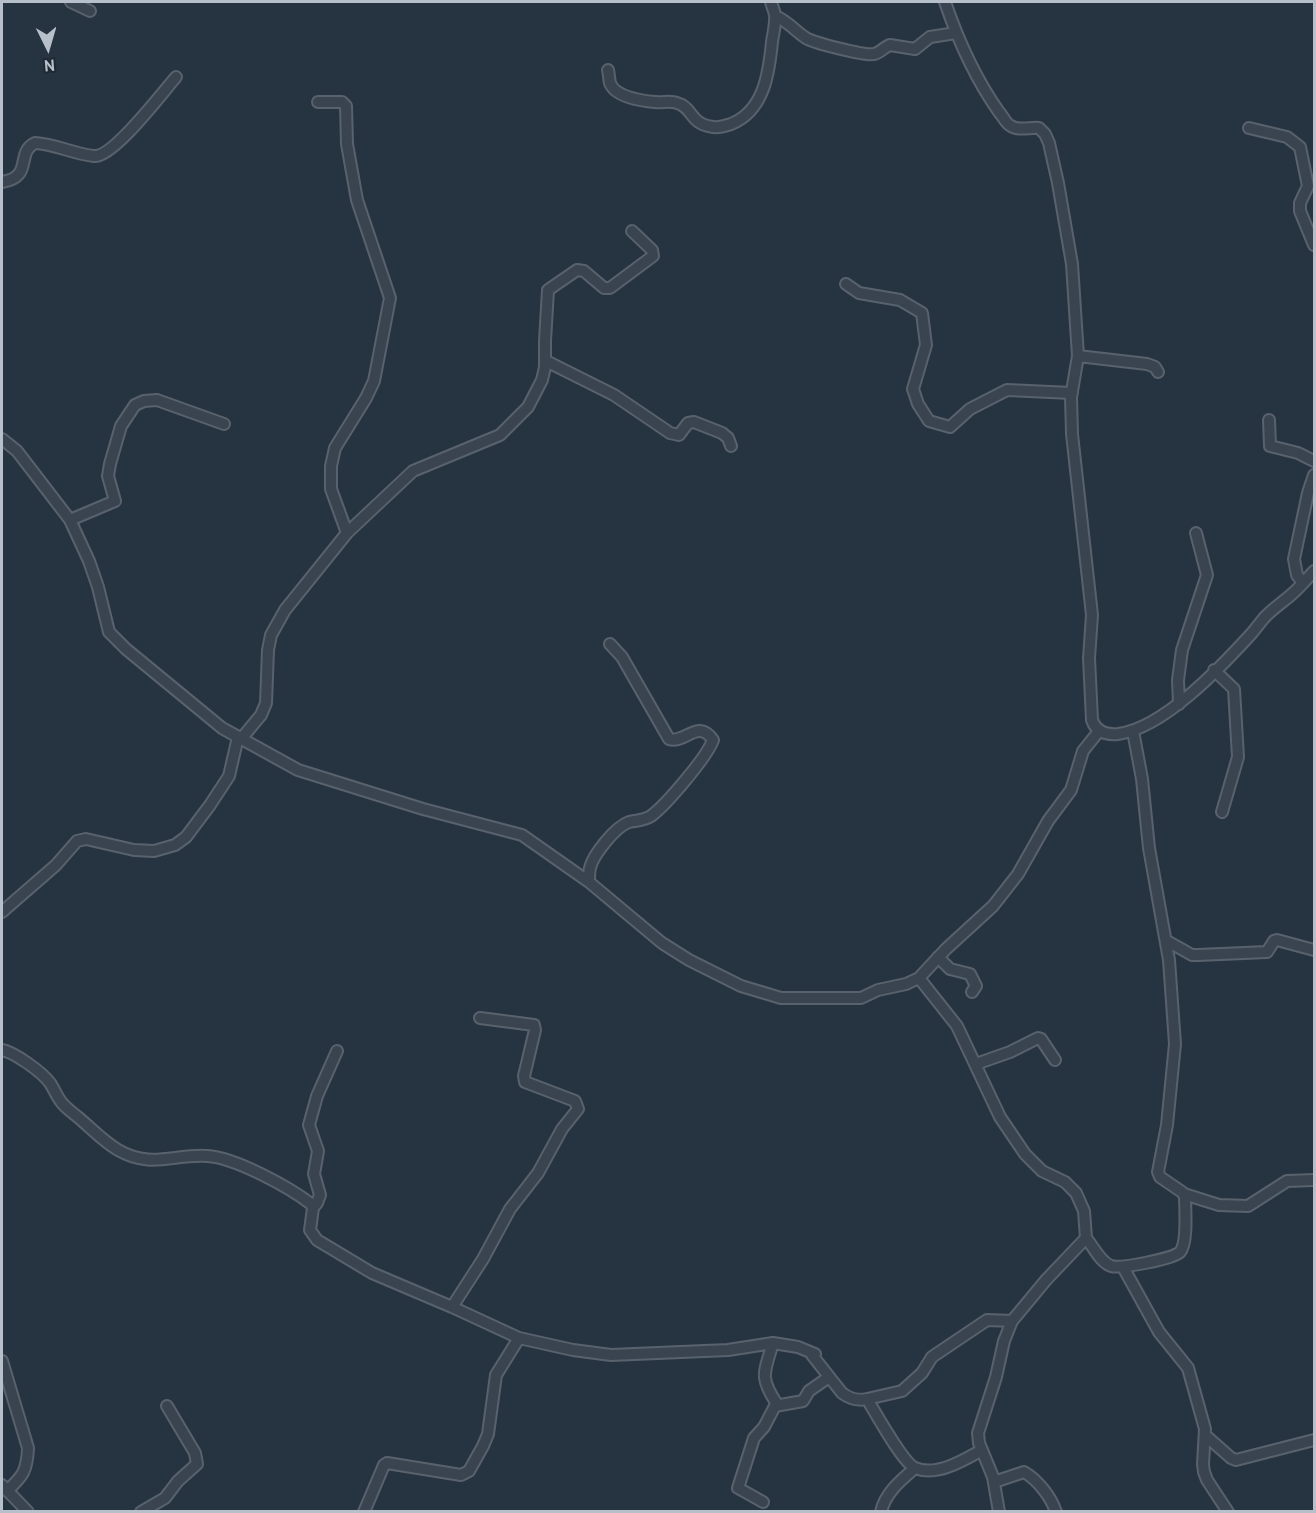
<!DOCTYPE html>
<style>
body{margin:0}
#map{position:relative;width:1316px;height:1513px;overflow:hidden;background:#263340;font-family:"PT Sans",sans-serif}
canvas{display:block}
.frame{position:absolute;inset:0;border:3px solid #b6bfca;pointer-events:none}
.north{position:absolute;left:18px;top:18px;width:60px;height:60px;-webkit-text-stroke:4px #1f2935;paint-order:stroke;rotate:175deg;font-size:16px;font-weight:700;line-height:24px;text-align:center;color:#b6bfca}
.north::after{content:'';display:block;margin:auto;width:21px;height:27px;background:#b6bfca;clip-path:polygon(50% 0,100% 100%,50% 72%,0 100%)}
</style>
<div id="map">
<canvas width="1316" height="1513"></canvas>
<div class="frame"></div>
<div class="north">N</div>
</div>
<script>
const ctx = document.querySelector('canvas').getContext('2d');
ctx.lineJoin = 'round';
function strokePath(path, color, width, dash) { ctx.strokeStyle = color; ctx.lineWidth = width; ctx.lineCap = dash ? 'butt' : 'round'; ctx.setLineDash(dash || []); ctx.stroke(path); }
const minor = new Path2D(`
 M71 2 90 11
 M945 2C958 40 975 78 999 112 1003 116 1006 124 1011 126 1018 131 1031 127 1039 128L1045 134 1049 143 1058 183 1072 264 1078 356 1071 397 1072 434 1092 615 1089 658 1092 720C1096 732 1106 735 1118 734 1164 728 1221 667 1252 633 1256 628 1260 623 1264 618 1272 609 1283 602 1292 594 1300 587 1307 579 1314 571
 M775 16C788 21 795 31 806 38 814 43 865 56 874 54 880 53 884 47 890 45L915 49 930 37 956 33
 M608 70C609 74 609 79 610 83 615 97 642 101 655 102 663 103 670 100 677 103 694 108 689 124 713 127 720 128 725 126 731 124 764 111 769 73 772 42 773 34 776 23 775 15 774 10 772 6 771 2
 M318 102H342L346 106 347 144 357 200 390 298 374 381 366 398 335 448 331 466V489L347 533
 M1249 128 1287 137 1300 147 1308 186 1300 203V211L1314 245
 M2 182C34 177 15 153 35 143 55 144 74 154 94 156 113 158 162 93 176 77
 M846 284 859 293 900 300 922 313 926 345 913 389 918 404 929 421 950 427 970 409 1007 390 1072 393
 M1078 356 1147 364 1155 367 1158 372
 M546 361 614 395 670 433 679 435 688 423 694 422 722 433 728 438 731 446
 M1269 420 1270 446 1298 453 1314 461
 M2 439 17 451 70 520 89 561 98 587 109 632 126 649 222 728 298 770 423 809 522 835 589 882 662 943 689 960 741 986 781 998H861L878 990 906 984 919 978 946 949 993 906 1018 874 1048 821 1071 790 1083 751 1099 731
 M70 520 115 501 108 476 110 464 121 426 135 405 144 401 157 400 224 424
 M1303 583 1297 575 1294 559 1308 493 1314 475
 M1214 670 1234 689 1238 757 1222 812
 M1179 704 1178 680 1182 650 1207 575 1196 533
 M241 739 261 715 266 703 268 650 271 635 285 610 347 533 413 471 500 435 528 407 542 380 545 367V341L548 290 577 270 584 271 604 288H610L653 256 652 250 632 231
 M589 882C589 877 589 872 590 868 593 855 615 827 629 822 637 820 643 821 651 816 666 805 707 757 713 740 698 718 685 744 669 739L622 657 610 644
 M2 912 56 865 77 841 86 839 134 850 154 851 175 845 186 837 210 805 229 776 238 737
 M1167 941 1192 955H1198L1267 952 1274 941 1277 940 1314 950
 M938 957 950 969 970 974 976 986 972 992
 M919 978 957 1026 1000 1117 1025 1154 1042 1171 1065 1182 1076 1193 1084 1211 1086 1238 1046 1280 1012 1321 1004 1341 996 1377 978 1433 979 1443 993 1477 999 1512
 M2 1050C14 1052 42 1072 50 1083 54 1089 57 1097 62 1103 67 1109 73 1113 79 1118 92 1129 103 1141 118 1150 151 1169 173 1154 207 1156 234 1157 289 1187 311 1204L313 1208 310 1230 317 1240 372 1273 452 1307 519 1338 573 1350 611 1355 728 1350 773 1343 798 1347 815 1354 812 1355 842 1393C850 1399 857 1401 867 1399 875 1412 903 1463 915 1468 937 1477 964 1460 982 1450
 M976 1064 1010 1052 1038 1038 1041 1039 1055 1060
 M1184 1194 1219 1205 1248 1206 1287 1181 1314 1180
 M313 1208 317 1203 320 1195 314 1174 318 1151 309 1125 317 1096 337 1051
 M1086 1238C1093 1246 1100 1262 1111 1266 1120 1269 1173 1259 1180 1252 1188 1243 1185 1209 1185 1196L1182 1192 1160 1177 1158 1172 1167 1125 1175 1044 1169 960 1149 848 1142 779 1133 731
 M1123 1267 1159 1332 1188 1368 1205 1429 1203 1464 1204 1472 1207 1480 1228 1512
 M452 1307 483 1259 510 1209 538 1173 562 1129 578 1109 575 1101 525 1082 524 1076 535 1030 534 1025 480 1018
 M773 1343C764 1373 759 1377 777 1404
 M2 1361 28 1448C27 1471 23 1476 7 1491
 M867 1399 902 1391 922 1373 932 1357 987 1320 1012 1321
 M1205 1435 1231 1458 1236 1460 1314 1440
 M994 1482 1024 1472C1038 1480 1051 1497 1056 1512
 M2 1485 28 1512
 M763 1502 738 1488 754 1438 764 1427 775 1406 803 1401 809 1391 829 1377
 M141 1512 165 1498 178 1481 197 1464 195 1453 167 1406
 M364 1512 384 1465 387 1463 461 1475 469 1471 483 1446 488 1434 496 1375 519 1338
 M881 1512C885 1493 901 1480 915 1468`);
strokePath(minor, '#58626d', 14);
strokePath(minor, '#3a4450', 10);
</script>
